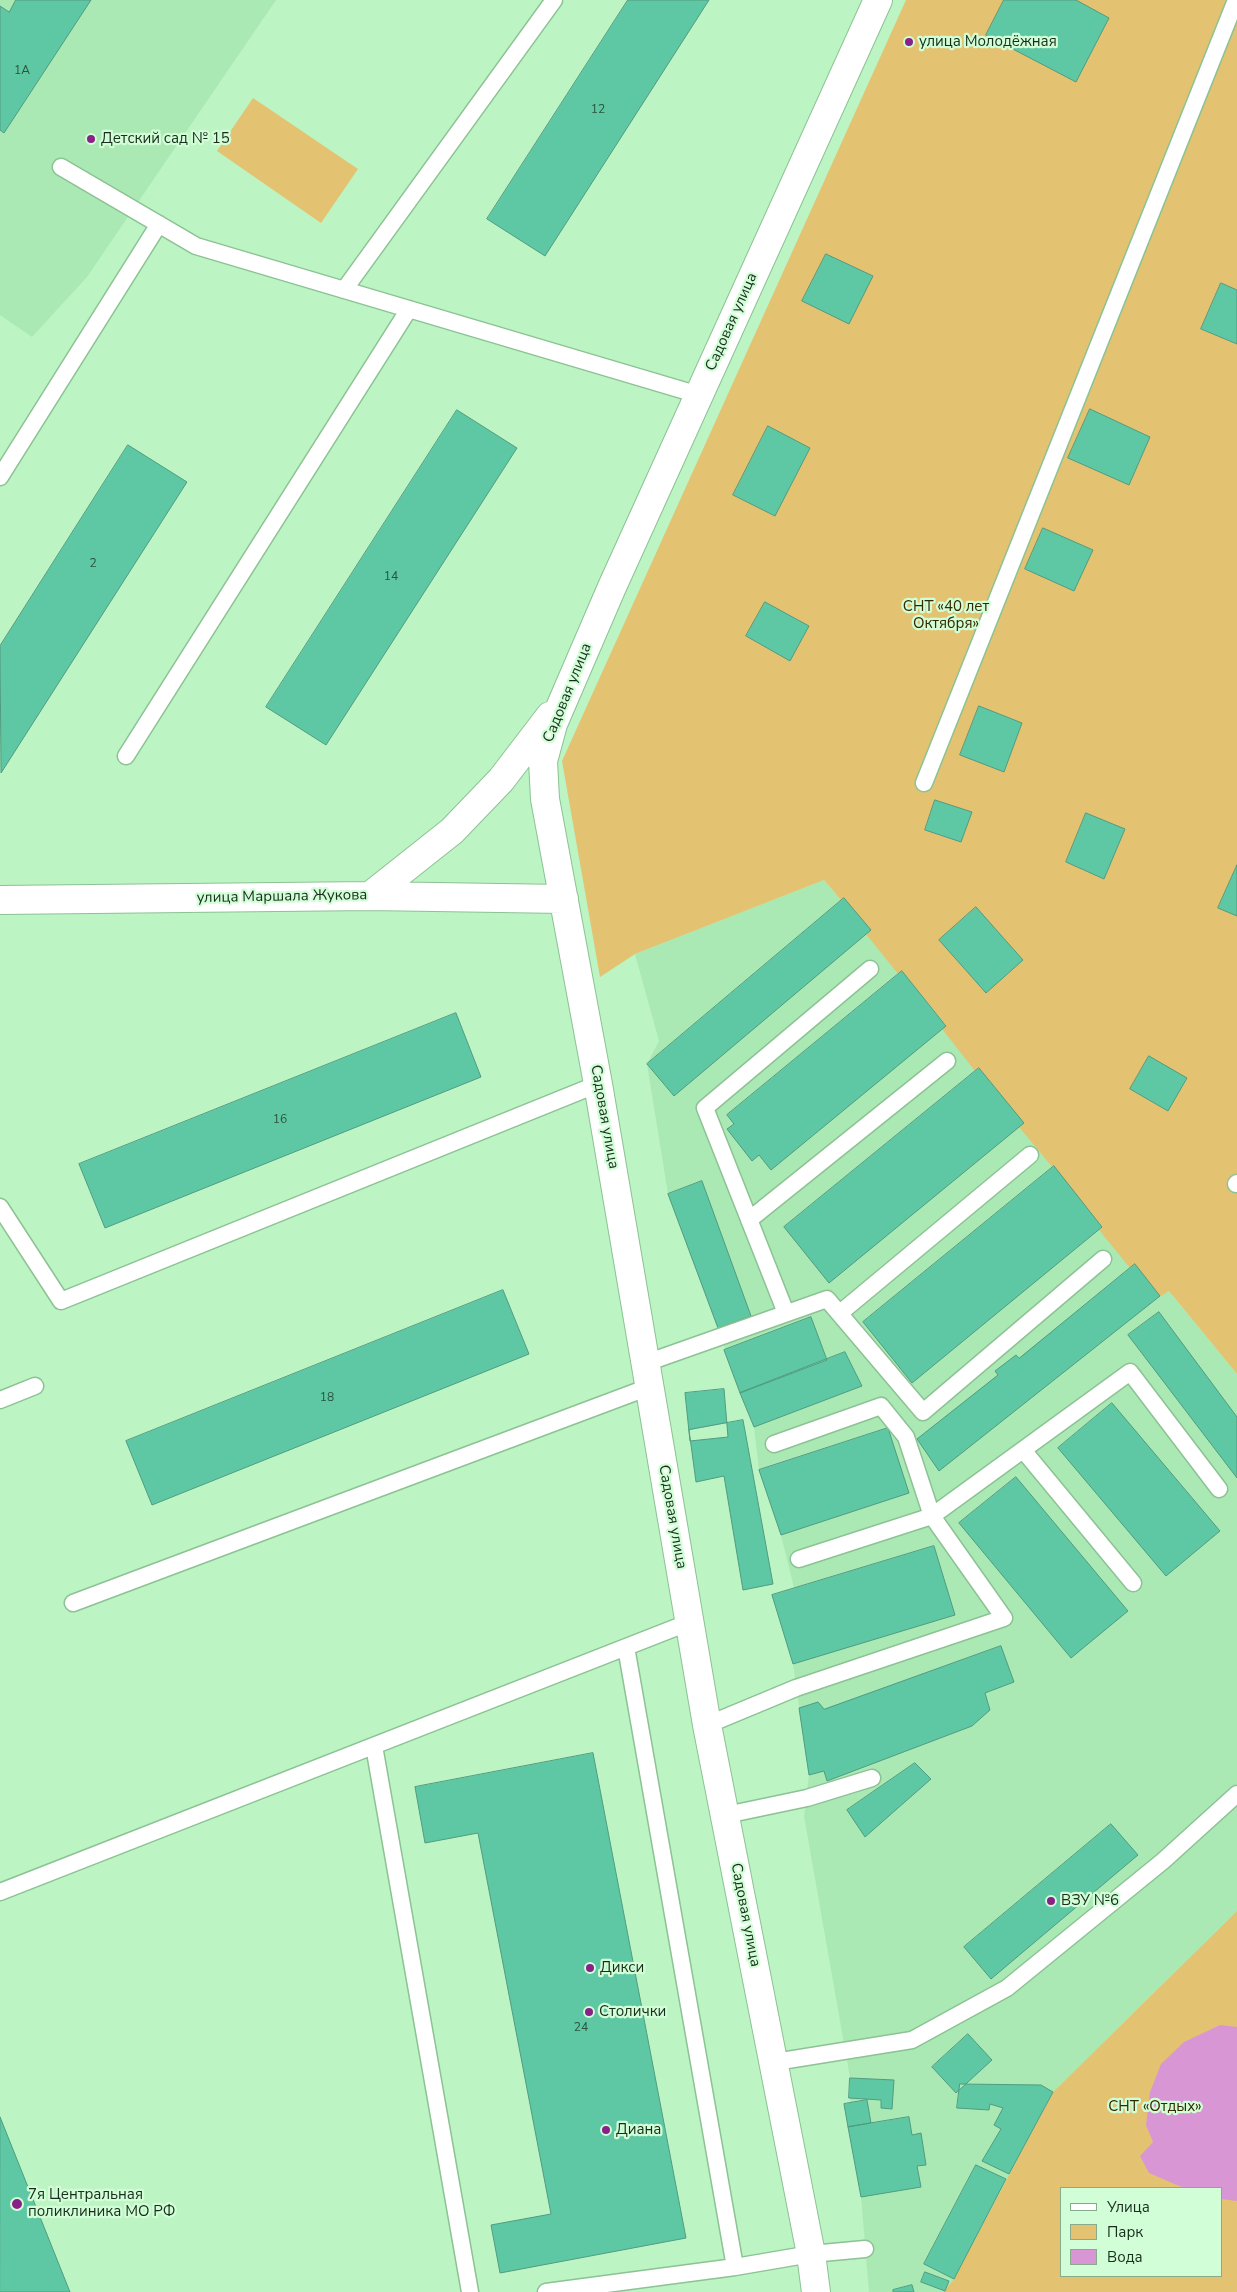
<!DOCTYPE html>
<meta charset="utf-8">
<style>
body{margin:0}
#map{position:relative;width:1237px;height:2292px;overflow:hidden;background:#bcf4c3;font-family:"Nunito Sans",sans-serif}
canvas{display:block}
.legend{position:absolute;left:1060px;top:2187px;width:162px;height:90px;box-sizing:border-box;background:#d2fed7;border:1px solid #88ab8c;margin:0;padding:6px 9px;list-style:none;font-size:15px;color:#182e1c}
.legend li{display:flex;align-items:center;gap:10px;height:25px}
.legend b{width:25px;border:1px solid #88ab8c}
</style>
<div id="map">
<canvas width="1237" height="2292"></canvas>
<ul class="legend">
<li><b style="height:6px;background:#fff"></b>Улица</li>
<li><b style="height:14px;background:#e3c371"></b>Парк</li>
<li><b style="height:14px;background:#d897d4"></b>Вода</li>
</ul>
</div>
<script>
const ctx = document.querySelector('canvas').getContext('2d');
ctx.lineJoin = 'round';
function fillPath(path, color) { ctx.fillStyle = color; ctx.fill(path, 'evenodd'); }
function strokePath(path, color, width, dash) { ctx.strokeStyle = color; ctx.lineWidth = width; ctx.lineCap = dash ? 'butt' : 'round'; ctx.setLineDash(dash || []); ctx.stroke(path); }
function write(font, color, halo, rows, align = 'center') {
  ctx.font = font + ' "Nunito Sans",sans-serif'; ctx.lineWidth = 4.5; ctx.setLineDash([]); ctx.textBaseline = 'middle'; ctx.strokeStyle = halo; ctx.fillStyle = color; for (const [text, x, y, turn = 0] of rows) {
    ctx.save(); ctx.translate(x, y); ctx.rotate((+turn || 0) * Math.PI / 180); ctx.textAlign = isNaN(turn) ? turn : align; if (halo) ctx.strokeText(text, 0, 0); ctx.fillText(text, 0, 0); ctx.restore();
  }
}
const built = new Path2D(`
 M0 0H276L87 277 32 337 0 315Z
 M824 880 841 900 844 898 898 974 902 971 946 1026 943 1029 975 1070 979 1068 1024 1123 1020 1127 1102 1227 1099 1230 1135 1264 1160 1296 1169 1291 1237 1374V1911L1053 2092 954 2279 943 2292H869L861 2197 844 2104 850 2102V2078L804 1816 809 1775 793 1664 772 1595 794 1588 781 1535 759 1470 754 1427 668 1194 647 1064 659 1041 635 954Z`);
const green = new Path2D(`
 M906 0H1237V1374L1169 1291 1156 1299 1159 1296 1135 1264 1130 1268 1099 1230 1102 1227 1019 1127 1023 1123 979 1068 975 1071 942 1029 946 1025 902 971 898 974 866 934 844 899 841 900 824 880 635 954 600 977 562 761Z
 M253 98 358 169 321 223 217 151Z
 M1237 1911V2292H943L954 2279 1053 2092ZM1061 2188H1221V2276H1061Z`);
const water = new Path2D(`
 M1220 2025 1237 2027V2201L1221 2199V2188H1186L1179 2186 1149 2173 1140 2156 1153 2142 1146 2125 1150 2092 1161 2064 1184 2042Z`);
const building = new Path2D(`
 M16 0H91L4 133 0 130V6L9 12Z
 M628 0H709L545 256 487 219Z
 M1004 0H1076L1109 18 1076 82 986 35Z
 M826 254 873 276 849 324 802 301Z
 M1221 283 1237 290V344L1201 329Z
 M1090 409 1150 437 1129 485 1068 458Z
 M457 410 517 448 326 745 266 707Z
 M768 426 810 448 775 516 733 495Z
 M128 445 187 482 1 773 0 646Z
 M1043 528 1093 550 1074 591 1025 569Z
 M765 602 809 626 790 661 746 636Z
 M979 706 1022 723 1004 772 960 755Z
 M935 800 972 812 961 842 925 830Z
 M1086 813 1125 829 1104 879 1066 862Z
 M1237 865V916L1218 908Z
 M844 898 871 930 674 1096 647 1064Z
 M976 907 1023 960 986 993 939 940Z
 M902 971 946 1026 771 1170 759 1155 752 1161 727 1129 734 1124 727 1115Z
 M456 1013 481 1077 105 1228 79 1164Z
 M1149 1056 1187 1078 1168 1111 1130 1089Z
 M979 1068 1024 1123 829 1283 784 1227Z
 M1054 1166 1102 1227 912 1383 863 1322Z
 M702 1181 751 1316 718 1328 668 1194Z
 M1135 1264 1160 1296 939 1471 917 1439 998 1375 995 1371 1016 1355 1019 1358Z
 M503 1290 529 1354 152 1505 126 1441Z
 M1159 1312 1237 1417V1478L1128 1335Z
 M811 1317 827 1360 740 1393 724 1350Z
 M845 1352 862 1386 754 1427 740 1393Z
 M724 1389 728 1437 690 1441 685 1393Z
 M1112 1403 1220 1531 1166 1576 1058 1448Z
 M743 1420 773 1584 743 1590 724 1476 696 1482 689 1430Z
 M888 1428 909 1493 781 1535 759 1470Z
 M1016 1477 1128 1611 1071 1658 959 1523Z
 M934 1546 955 1615 793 1664 772 1595Z
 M1001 1646 1014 1682 985 1693 990 1710 972 1726 827 1781 824 1771 809 1775 799 1708 818 1702 824 1709Z
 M593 1753 686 2238 500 2273 491 2225 551 2214 478 1833 425 1843 415 1787Z
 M915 1763 931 1779 865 1837 847 1810Z
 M1111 1824 1138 1855 991 1979 964 1947Z
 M968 2034 992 2060 956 2093 932 2067Z
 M850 2078 894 2080 892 2109 881 2108V2100L849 2098Z
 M960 2084 1041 2085 1053 2092 1009 2174 982 2161 1001 2129 994 2125 1003 2108 990 2104 989 2110 957 2108Z
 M867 2100 871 2123 848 2127 844 2104Z
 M0 2117 70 2292H0Z
 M909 2117 912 2135 921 2133 926 2165 917 2166 921 2187 861 2197 848 2127Z
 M976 2165 1006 2179 954 2279 924 2264Z
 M925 2272 949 2281 945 2291 921 2282Z
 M912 2285 914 2292H893V2290Z`);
const service = new Path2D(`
 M61 167 196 246 699 395
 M344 290 554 0
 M0 477 159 224
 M126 756 409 309
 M924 783 1236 0
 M1236 1184 1237 1183
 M0 1207 61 1301 598 1084
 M749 1220 947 1061
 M786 1313 705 1108 870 969
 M840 1313 1030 1155
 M646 1363 827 1299 923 1412 1103 1259
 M0 1400 35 1386
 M774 1444 881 1406 906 1437 932 1516 799 1559
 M1023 1450 1133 1583
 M73 1603 649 1387
 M626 1647 735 2267
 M707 1725 796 1688 1004 1618 932 1516 1130 1372 1219 1489
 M374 1746 470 2292
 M726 1815 807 1798 872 1778
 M0 1892 690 1622
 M775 2062 912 2040 1007 1988 1163 1861 1237 1794
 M546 2292 735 2267 811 2254 865 2249`);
const tertiary = new Path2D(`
 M370 896 452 831 501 780 550 716
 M0 900 370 896 564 899
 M816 2292 811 2254 707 1725 598 1084 545 799 543 761 553 724 612 587 878 0`);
const markers = [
 [909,42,5,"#882188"],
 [91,139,5,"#882188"],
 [1051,1901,5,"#882188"],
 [590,1968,5,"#882188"],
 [589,2012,5,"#882188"],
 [606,2130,5,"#882188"],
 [17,2204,6,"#882188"]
];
const numberNames = [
 ["1А",22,71],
 ["12",598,110],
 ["2",93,564],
 ["14",391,577],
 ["16",280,1120],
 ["18",327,1398],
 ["24",581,2028]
];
const poiNames = [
 ["улица Молодёжная",919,42],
 ["Детский сад № 15",101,139],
 ["ВЗУ №6",1061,1901],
 ["Дикси",600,1968],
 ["Столички",599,2012],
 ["Диана",616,2130],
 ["7я Центральная",28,2195],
 ["поликлиника МО РФ",28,2212]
];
const streetNames = [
 ["Садовая улица",732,322,-66],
 ["Садовая улица",568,693,-68],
 ["улица Маршала Жукова",282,897,-1],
 ["Садовая улица",604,1117,80],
 ["Садовая улица",672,1517,80],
 ["Садовая улица",745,1915,79]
];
const parkNames = [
 ["СНТ «40 лет",946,607],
 ["Октября»",946,624],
 ["СНТ «Отдых»",1155,2107]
];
fillPath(built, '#abe9b4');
fillPath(green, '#e3c371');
fillPath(water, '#d897d4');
fillPath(building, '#5ec7a3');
strokePath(building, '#509c81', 1);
strokePath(service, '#8cc294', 19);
strokePath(tertiary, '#8cc294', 30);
strokePath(service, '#fff', 16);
strokePath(tertiary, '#fff', 28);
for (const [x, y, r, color] of markers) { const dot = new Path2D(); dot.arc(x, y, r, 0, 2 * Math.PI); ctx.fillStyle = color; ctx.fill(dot); strokePath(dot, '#d2fed7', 2); }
write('12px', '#2a543e', null, numberNames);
write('15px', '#182e1c', '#d2fed7', poiNames, 'left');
write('15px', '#182e1c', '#d2fed7', streetNames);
write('15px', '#352801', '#d2fed7', parkNames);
</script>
